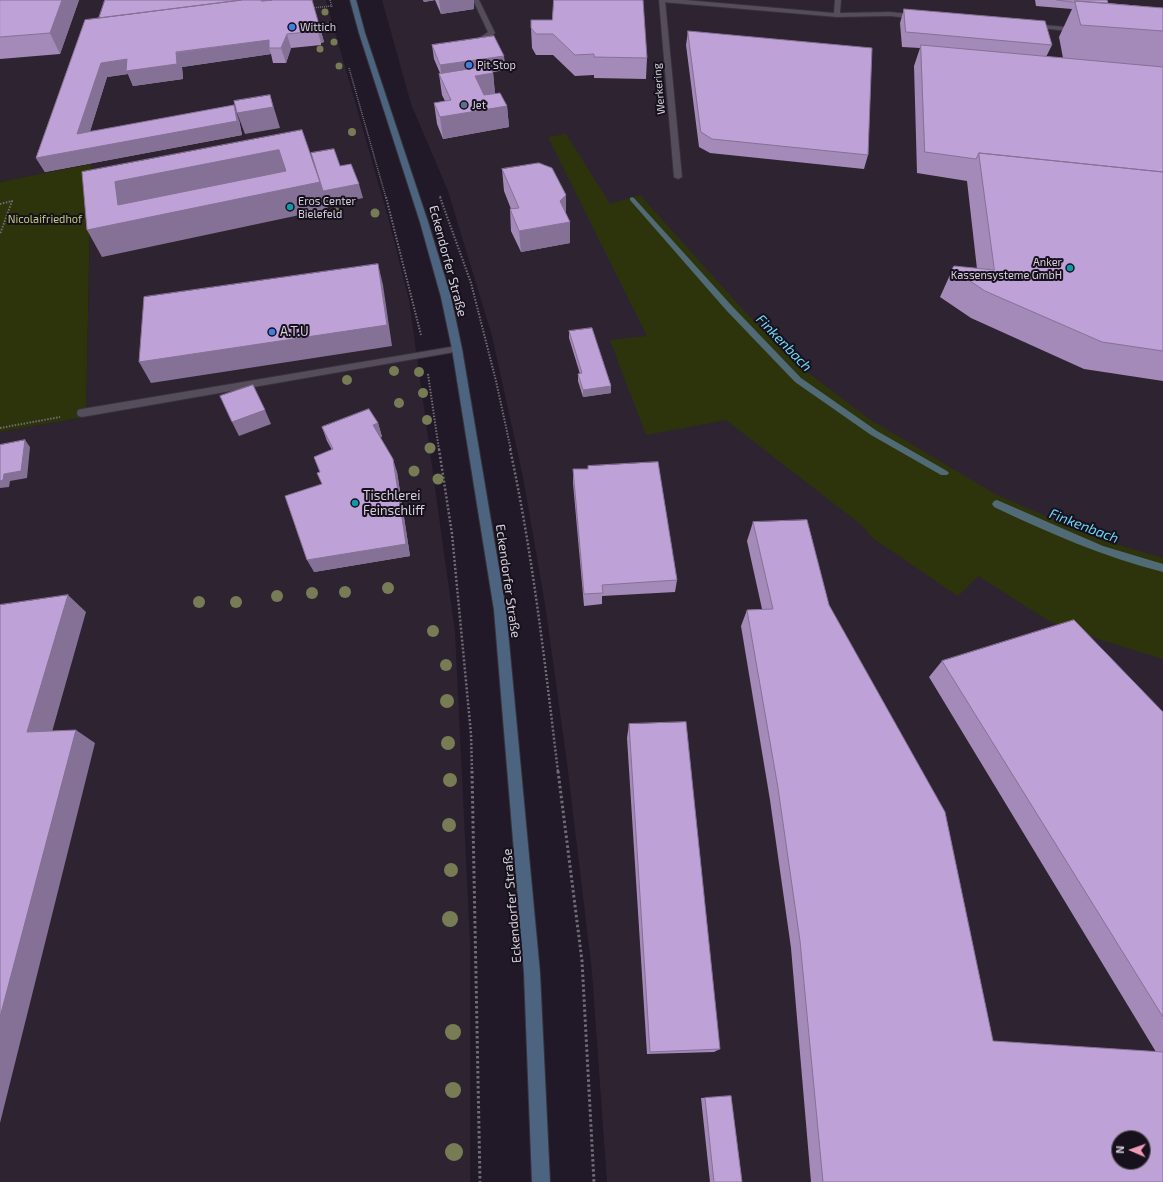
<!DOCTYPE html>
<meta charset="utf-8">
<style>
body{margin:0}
#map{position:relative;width:1163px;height:1182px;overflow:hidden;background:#211927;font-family:"Exo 2",sans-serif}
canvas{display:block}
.north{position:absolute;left:1111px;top:1130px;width:40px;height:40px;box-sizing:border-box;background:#17101d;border:1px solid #635d68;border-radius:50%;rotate:272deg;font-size:11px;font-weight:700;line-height:16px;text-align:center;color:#d5d0d9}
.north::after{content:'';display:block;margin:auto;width:14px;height:18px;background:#ef9ab7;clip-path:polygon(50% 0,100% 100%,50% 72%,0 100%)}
</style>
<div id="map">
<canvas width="1163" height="1182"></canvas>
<div class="north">N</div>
</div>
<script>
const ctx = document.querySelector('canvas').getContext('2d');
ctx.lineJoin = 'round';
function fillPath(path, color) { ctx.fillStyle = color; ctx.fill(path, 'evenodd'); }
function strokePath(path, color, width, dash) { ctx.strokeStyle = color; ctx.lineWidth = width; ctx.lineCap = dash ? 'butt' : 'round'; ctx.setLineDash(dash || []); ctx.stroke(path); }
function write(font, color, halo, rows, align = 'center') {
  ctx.font = font + ' "Exo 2",sans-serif'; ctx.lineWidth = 4; ctx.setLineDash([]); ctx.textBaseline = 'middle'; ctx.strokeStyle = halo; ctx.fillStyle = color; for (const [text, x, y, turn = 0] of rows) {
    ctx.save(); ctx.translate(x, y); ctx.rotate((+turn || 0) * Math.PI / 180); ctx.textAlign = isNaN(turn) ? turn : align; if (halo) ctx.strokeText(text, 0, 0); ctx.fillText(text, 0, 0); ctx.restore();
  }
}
const commercial = new Path2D(`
 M0 0H326L388 217 409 300 455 632 470 942V1182H0V432L86 417 91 165 0 182Z
 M382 0H1163V1182H607L592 972 567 763 545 604 523 477 492 336 448 191 411 104ZM1119 1138H1143V1162H1119Z`);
const green = new Path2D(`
 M566 134 610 204 640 195 745 312 807 372 869 419 995 494 1098 539 1163 558V659L1085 635 1049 621 978 576 958 596 871 537 864 527 726 420 646 435 610 340 647 336 548 137Z
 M91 164 86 417 0 432V182Z`);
const stream = new Path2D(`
 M632 197 634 198 732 306 801 378 877 431 947 471 949 473 947 475H941L871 435 795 382 726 310 630 200V198Z
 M997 500 1103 546 1163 564V572C1104 557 1049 533 994 507L992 504 994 501Z`);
const pathFar3 = new Path2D(`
 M330 0 332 7
 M312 8 331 6
 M349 68 386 198
 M440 196 441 198`);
const pathFar2 = new Path2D(`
 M386 197 421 335
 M440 197 471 283 496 381 511 450
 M0 204 12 201 0 234
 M428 374 439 450
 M0 428 60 417`);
const pathFar1 = new Path2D(`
 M439 449 452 534 471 734 472 772
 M510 449C533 555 545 664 558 772`);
const path = new Path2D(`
 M472 771 480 1182
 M558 771 582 961 594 1182`);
const service = new Path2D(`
 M473 0H479L495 33C489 39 477 48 469 42L470 41 478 39 488 32Z
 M659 0H685L834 13 835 0H841L840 13 890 12 918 15 921 17 918 19 890 16 837 17 662 2Z
 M1032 24 1078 28 1081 30 1078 32 1030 27V25Z
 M457 346 460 347 462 349 460 351 82 417 78 416 77 413 78 410 82 409Z`);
const minor = new Path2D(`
 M659 0H665L682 177 678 179 674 177Z`);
const secondary = new Path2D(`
 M350 0H356L365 33 428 222 451 297 462 349 506 610 540 973 550 1182H532L524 973 494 610 452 349 441 297 420 222 359 33Z`);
const trees = [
 [325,12,3.5],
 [329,26,3.5],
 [334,42,3.5],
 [320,49,3.5],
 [339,66,3.5],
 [352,132,4],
 [336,212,4.5],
 [375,213,4.5],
 [394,371,5],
 [419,372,5],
 [347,380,5],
 [423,393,5],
 [399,403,5],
 [427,420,5],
 [430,448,5.5],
 [414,471,5.5],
 [438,479,5.5],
 [388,588,6],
 [345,592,6],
 [312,593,6],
 [277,596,6],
 [199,602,6],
 [236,602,6],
 [433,631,6],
 [446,665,6],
 [447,701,7],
 [448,743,7],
 [450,780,7],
 [449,825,7],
 [451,870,7],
 [450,919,8],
 [453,1032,8],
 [453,1090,8],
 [454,1152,9]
];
const wall = new Path2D(`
 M0 0H79L60 54 0 59Z
 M423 0H474V9L441 14 435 0 424 2Z
 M1035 0H1107L1108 3 1163 8V381L1084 369 971 318 940 297 954 266 977 269 967 181 917 173 914 66 920 48 902 47 900 23 904 9 1052 45 1046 57 1063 58 1059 37 1072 9 1036 6Z
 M85 20 320 28 324 42 321 43V45L291 48 286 63H273L271 54 182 67 183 79 133 86 128 74 107 77 90 131 239 120 242 135 45 172 36 158Z
 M552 20 647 58 646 79 594 78V75L575 76 553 55H536L532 48 531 28Z
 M688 31 868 155 864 169 710 153 699 147 686 45Z
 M432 45 504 56 505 70 493 72 495 94 507 106 509 127 443 139 437 124 434 103 445 101 442 95 439 74 440 73 434 59Z
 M502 169 566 215 570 243 521 252 511 231 510 209H511L504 191Z
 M569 331 611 386V393L583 397 578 381V374H580L569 338Z
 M378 423 382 437H380L397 472 410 556 314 572 322 484 320 472 314 457 332 450 327 441 322 427Z
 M588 466 677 580 675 592 602 596V604L584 606 573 483V469H588Z
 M753 522 829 605 993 1041 1156 1052 929 677 942 661 1163 712V1182H811L791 948 770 800 741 626 747 610 762 609 747 541Z
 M629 724 720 1049 714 1052 647 1054 627 738Z
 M731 1096 742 1182H710L701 1098Z`);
const shadedWall = new Path2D(`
 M62 0H79L60 54 50 33Z
 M423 0H435L424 2Z
 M439 0H474V9L441 14Z
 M320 28 324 42 321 43 317 29Z
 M287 34 291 48 286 63 281 48Z
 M269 40V48L271 54 182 67 183 79 133 86 128 74 107 77 85 148 77 134 101 63Z
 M504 56 505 70 442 80 440 65Z
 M493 73 495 94 477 97 475 76Z
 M270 95 280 128 245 134 237 113Z
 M234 105 239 120 242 135 45 172 36 158Z
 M507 106 509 127 443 139 440 117Z
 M279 150 320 182 359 184 363 198 327 206 328 209 102 257 87 230 118 205 115 182Z
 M566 195V216L560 201Z
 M570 222V243L521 252 519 231Z
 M378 264 383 285 392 346 151 383 139 362Z
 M611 386V393L583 397V390Z
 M265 410 271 424 239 436 232 422Z
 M378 423 382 437 378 438 373 425Z
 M25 440 30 447 27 478 10 481 9 487 0 488V481Z
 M393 459 397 472 410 556 314 572 307 560Z
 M68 595 86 612 48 746 27 732Z
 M76 730 95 743 0 1123V1017Z`);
const building = new Path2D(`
 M0 0H62L50 33 0 37Z
 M105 0H242L99 18Z
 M242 0H261L262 1 272 0H312L320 28 317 29 318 31 287 34 281 48H269V40L176 52 177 64 126 71 127 59 101 63 77 134 234 105 237 121 36 158 85 20Z
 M261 0H272L262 1Z
 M554 0H643L647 58 594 57V54L575 55 553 34H536L531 28V20H552Z
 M1057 0H1107L1108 3 1075 1V2Z
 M1075 1 1163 8V31L1081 25Z
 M904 9 1045 21 1052 45 906 32Z
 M688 31 872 48 868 155 712 139 701 132Z
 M494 36 504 56 440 65 432 45Z
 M921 45 1163 67V172L979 153 976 159 925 152Z
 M489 66 493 73 475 76 484 95 500 93 507 106 440 117 434 103 451 100 439 74Z
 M270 95 273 107 237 113 234 101Z
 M302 130 320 182 87 230 82 172ZM279 150 286 171 118 205 115 182Z
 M334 149 340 166 351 164 359 184 323 191 311 153Z
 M979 153 1163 172V351L1102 342 985 291 952 269 954 266 994 270Z
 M539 163 552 168 566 195 560 201 570 222 519 231 510 209 519 208 502 169Z
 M378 264 387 325 139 362 144 297Z
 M592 328 611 386 583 390 578 374 582 373 569 331Z
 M253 385 265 410 232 422 220 396Z
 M369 409 378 423 373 425 393 459 406 544 307 560 285 496 322 484 317 473 320 472 314 457 333 449 322 427Z
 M25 440 21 471 4 474 3 480 0 481V445Z
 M658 462 677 580 602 585 603 593 584 594 573 469H588V466Z
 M807 520 829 605 945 812 993 1041 1163 1052V1182H823L800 941 778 788 747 610 773 609 753 522ZM1119 1138H1143V1162H1119Z
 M68 595 27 732 76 730 0 1017V605Z
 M1074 620 1163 712V1017L942 661Z
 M686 722 720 1049 650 1052 629 724Z
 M731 1096 742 1182H714L705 1098Z`);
const markers = [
 [292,27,4,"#3f7fe0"],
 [469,65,4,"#3f7fe0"],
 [464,105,4,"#5c6f8a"],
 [290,207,4,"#0f9aa8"],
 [1070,268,4,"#0f9aa8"],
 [272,332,4,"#3f7fe0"],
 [355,503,4,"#0f9aa8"]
];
const farPoinames = [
 ["Wittich",300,27],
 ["Pit Stop",477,65],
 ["Jet",472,105],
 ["Eros Center",298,201],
 ["Bielefeld",298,214],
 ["Anker",1062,262,"right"],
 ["Kassensysteme GmbH",1062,275,"right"]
];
const farStreetnames = [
 ["Werkering",659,89,-95]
];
const farParknames = [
 ["Nicolaifriedhof",45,219]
];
const streetNames = [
 ["Eckendorfer Straße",448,261,75],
 ["Eckendorfer Straße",508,581,82],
 ["Eckendorfer Straße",512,906,-95]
];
const poiNames = [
 ["A.T.U",280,332],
 ["Tischlerei",363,496],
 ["Feinschliff",363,511]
];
const waterNames = [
 ["Finkenbach",784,343,46],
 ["Finkenbach",1084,526,21]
];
fillPath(commercial, '#2e2330');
fillPath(green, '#2d340b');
fillPath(stream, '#506a76');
strokePath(service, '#37323b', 2);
strokePath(minor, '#37323b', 2);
strokePath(secondary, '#37323b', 2);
strokePath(pathFar3, '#726c77', 1.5, [1, 1]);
strokePath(pathFar2, '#726c77', 2, [1.5, 1.5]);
strokePath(pathFar1, '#726c77', 2.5, [2, 2]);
strokePath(path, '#726c77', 3, [2.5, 2.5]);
fillPath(service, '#554d5c');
fillPath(minor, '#554d5c');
fillPath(secondary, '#4d6480');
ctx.fillStyle = '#777c54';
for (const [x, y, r] of trees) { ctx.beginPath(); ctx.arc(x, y, r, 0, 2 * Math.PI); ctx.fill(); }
fillPath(wall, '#a38ab8');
fillPath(shadedWall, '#857196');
fillPath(building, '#bea1d6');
strokePath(building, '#857196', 1);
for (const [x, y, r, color] of markers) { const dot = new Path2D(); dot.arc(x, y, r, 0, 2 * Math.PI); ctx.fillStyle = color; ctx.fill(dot); strokePath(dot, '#17101d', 1.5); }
write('11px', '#d5d0d9', '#17101d', farPoinames, 'left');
write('11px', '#d5d0d9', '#17101d', farStreetnames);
write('11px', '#bdcd78', '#17101d', farParknames);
write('13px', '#d5d0d9', '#17101d', streetNames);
write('13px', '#d5d0d9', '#17101d', poiNames, 'left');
write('italic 14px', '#6ad9fa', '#17101d', waterNames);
</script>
